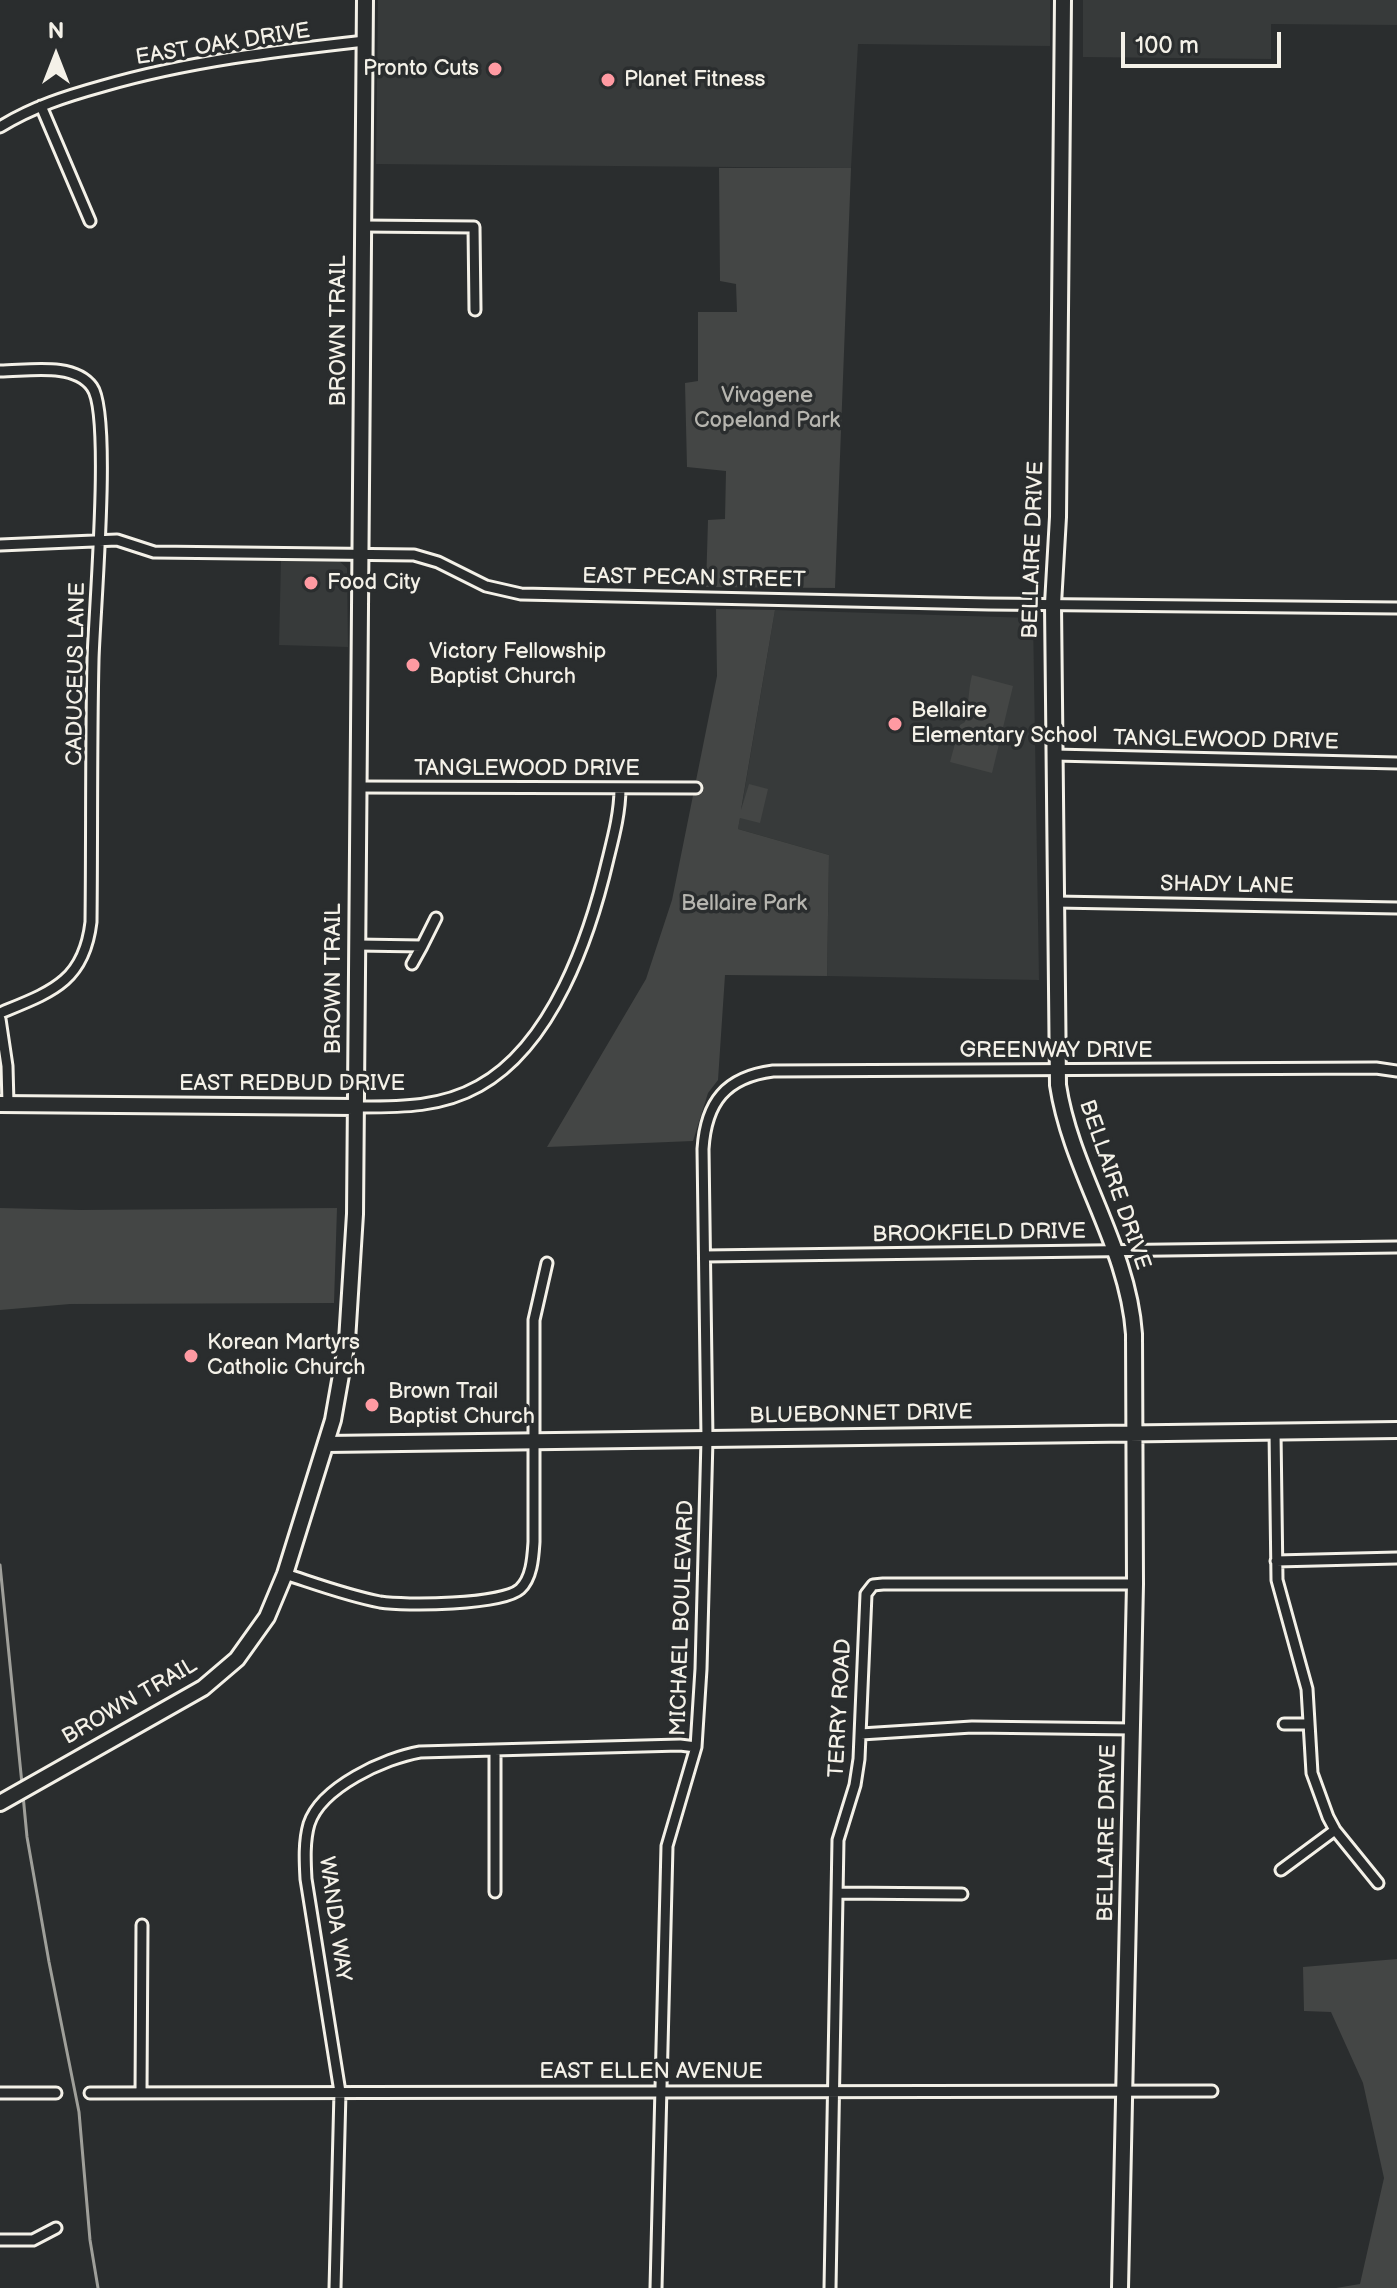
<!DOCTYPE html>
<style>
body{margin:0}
#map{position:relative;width:1397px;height:2288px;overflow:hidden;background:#2a2d2e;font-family:"Balsamiq Sans",sans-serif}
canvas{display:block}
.north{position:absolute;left:16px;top:16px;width:80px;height:80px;-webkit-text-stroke:6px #2a2d2e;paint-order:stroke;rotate:0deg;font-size:22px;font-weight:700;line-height:32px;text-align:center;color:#f4f1e8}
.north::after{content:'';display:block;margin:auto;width:28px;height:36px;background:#f4f1e8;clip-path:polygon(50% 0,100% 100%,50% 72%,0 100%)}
.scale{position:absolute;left:1121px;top:32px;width:160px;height:36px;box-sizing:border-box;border:4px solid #f4f1e8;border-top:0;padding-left:10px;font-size:24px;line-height:28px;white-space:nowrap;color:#f4f1e8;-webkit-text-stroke:6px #2a2d2e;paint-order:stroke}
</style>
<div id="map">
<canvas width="1397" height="2288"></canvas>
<div class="north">N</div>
<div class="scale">100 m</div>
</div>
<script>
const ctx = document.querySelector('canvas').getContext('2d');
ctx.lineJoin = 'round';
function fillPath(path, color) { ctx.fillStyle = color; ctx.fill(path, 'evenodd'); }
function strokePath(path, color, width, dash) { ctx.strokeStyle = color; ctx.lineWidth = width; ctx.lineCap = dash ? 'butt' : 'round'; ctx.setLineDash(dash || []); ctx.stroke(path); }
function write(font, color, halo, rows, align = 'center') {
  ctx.font = font + ' "Balsamiq Sans",sans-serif'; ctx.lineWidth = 7; ctx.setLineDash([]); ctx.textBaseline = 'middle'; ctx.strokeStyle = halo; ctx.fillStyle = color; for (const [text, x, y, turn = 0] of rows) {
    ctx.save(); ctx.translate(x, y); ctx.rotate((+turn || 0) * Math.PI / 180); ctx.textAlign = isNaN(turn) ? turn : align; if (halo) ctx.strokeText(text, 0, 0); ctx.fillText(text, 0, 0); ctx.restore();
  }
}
const built = new Path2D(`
 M378 0H1050V46L858 44 851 168 376 164Z
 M1083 0H1397V25L1271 24V59L1083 57Z
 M281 561H339L347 568 348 647 279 645Z
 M775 610 1033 618 1039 980 827 976 829 855 738 829Z`);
const green = new Path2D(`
 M719 168H851L835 588 706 587 708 520 725 519 726 471 687 467 685 383 698 381V312H737L736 284 720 281Z
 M716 609 775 610 741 810 749 784 768 789 760 823 740 818 738 829 829 855 827 976 725 975 718 1080 708 1093 693 1141 547 1147 646 979 672 900 717 676Z
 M972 675 1013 686 992 773 950 762 960 725 965 722C969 705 968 691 972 675Z
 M0 1208 80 1210 337 1208 334 1303 70 1304 0 1310Z
 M1397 1959V2288H1336L1360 2284 1384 2178 1363 2083 1331 2012 1304 2011 1303 1967Z`);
const stream = new Path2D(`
 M0 1565 22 1784
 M23 1795 27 1837 49 1962 79 2112 90 2240 98 2288`);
const street = new Path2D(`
 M41 106 90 221
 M0 127C32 107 67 96 103 86 189 61 276 51 365 41
 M362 226 474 227 475 310
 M0 371C28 371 74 362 92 387 112 414 94 615 93 660 91 747 92 834 91 922 84 982 51 992 0 1013
 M0 545 117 540 154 552 414 555 438 562 486 586 521 594 989 604 1397 608
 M1054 755 1397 763
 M357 787 696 788
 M1056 902 1397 908
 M357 945 422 946 436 918
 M412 964 422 946
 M0 1019 7 1066 8 1104
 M355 1107C399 1107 440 1108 479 1086 553 1045 590 936 608 859 614 835 620 812 620 788
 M705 1256 1397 1247
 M1275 1432 1277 1580 1307 1689 1312 1773 1328 1817 1335 1830 1378 1883
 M1276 1561 1397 1558
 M285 1574C316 1584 348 1596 380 1602 405 1606 502 1605 520 1589 532 1578 533 1557 534 1542V1320L547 1263
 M1284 1724H1309
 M861 1734 972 1727 1133 1729
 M495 1750V1892
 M1281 1870 1335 1830
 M839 1893 962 1894
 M0 2093H56
 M90 2093 1212 2091
 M141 2093 142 1925
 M0 2240H33L56 2228
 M335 2288 340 2092 306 1879C305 1861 304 1841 309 1824 321 1787 385 1758 420 1752L680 1745 696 1747
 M656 2288 667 1846 696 1747 701 1669 707 1439 703 1149C706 1102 726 1077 773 1071L1376 1068 1397 1071
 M830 2288 838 1840 855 1785 859 1759 866 1594 873 1585 883 1584H1135`);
const secondary = new Path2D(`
 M1063 0 1058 517 1053 604 1058 1085C1071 1171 1128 1246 1134 1334L1135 1584 1120 2288
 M0 1104 355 1107
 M326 1444 1397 1430
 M0 1803 203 1688 237 1659 267 1617 285 1574 333 1420 347 1341 355 1214 365 0`);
const markers = [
 [495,69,8,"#ff9aa2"],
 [608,80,8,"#ff9aa2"],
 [311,583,8,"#ff9aa2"],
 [413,665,8,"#ff9aa2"],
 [895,724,8,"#ff9aa2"],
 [191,1356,8,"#ff9aa2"],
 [372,1405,8,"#ff9aa2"]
];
const streetNames = [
 ["EAST OAK DRIVE",223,45,-9],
 ["BROWN TRAIL",339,331,-90],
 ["BELLAIRE DRIVE",1034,550,-88],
 ["EAST PECAN STREET",694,579,1],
 ["CADUCEUS LANE",77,674,-89],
 ["TANGLEWOOD DRIVE",1226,741,1],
 ["TANGLEWOOD DRIVE",527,769],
 ["SHADY LANE",1227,886,1],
 ["BROWN TRAIL",334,979,-90],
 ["GREENWAY DRIVE",1056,1051],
 ["EAST REDBUD DRIVE",292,1084],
 ["BELLAIRE DRIVE",1114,1185,71],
 ["BROOKFIELD DRIVE",979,1234,-1],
 ["BLUEBONNET DRIVE",861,1415,-1],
 ["MICHAEL BOULEVARD",683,1618,-88],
 ["BROWN TRAIL",130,1702,-30],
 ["TERRY ROAD",841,1708,-87],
 ["BELLAIRE DRIVE",1108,1833,-89],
 ["WANDA WAY",334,1919,82],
 ["EAST ELLEN AVENUE",651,2072]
];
const poiNames = [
 ["Pronto Cuts",479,69,"right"],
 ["Planet Fitness",624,80],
 ["Food City",327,583],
 ["Victory Fellowship",429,652],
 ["Baptist Church",429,677],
 ["Bellaire",911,711],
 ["Elementary School",911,736],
 ["Korean Martyrs",207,1343],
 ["Catholic Church",207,1368],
 ["Brown Trail",388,1392],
 ["Baptist Church",388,1417]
];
const parkNames = [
 ["Vivagene",767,396],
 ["Copeland Park",767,421],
 ["Bellaire Park",744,904]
];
fillPath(built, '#373a3a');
fillPath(green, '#444645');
strokePath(stream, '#9f9f9a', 3);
strokePath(street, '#f4f1e8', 15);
strokePath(secondary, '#f4f1e8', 20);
strokePath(street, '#2a2d2e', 9);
strokePath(secondary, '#2a2d2e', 14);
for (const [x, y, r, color] of markers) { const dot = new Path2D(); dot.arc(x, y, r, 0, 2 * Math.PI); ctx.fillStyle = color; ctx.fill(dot); strokePath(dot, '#2a2d2e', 3); }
write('22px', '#f4f1e8', '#2a2d2e', streetNames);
write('22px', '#f4f1e8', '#2a2d2e', poiNames, 'left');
write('22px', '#b6b5af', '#2a2d2e', parkNames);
</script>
